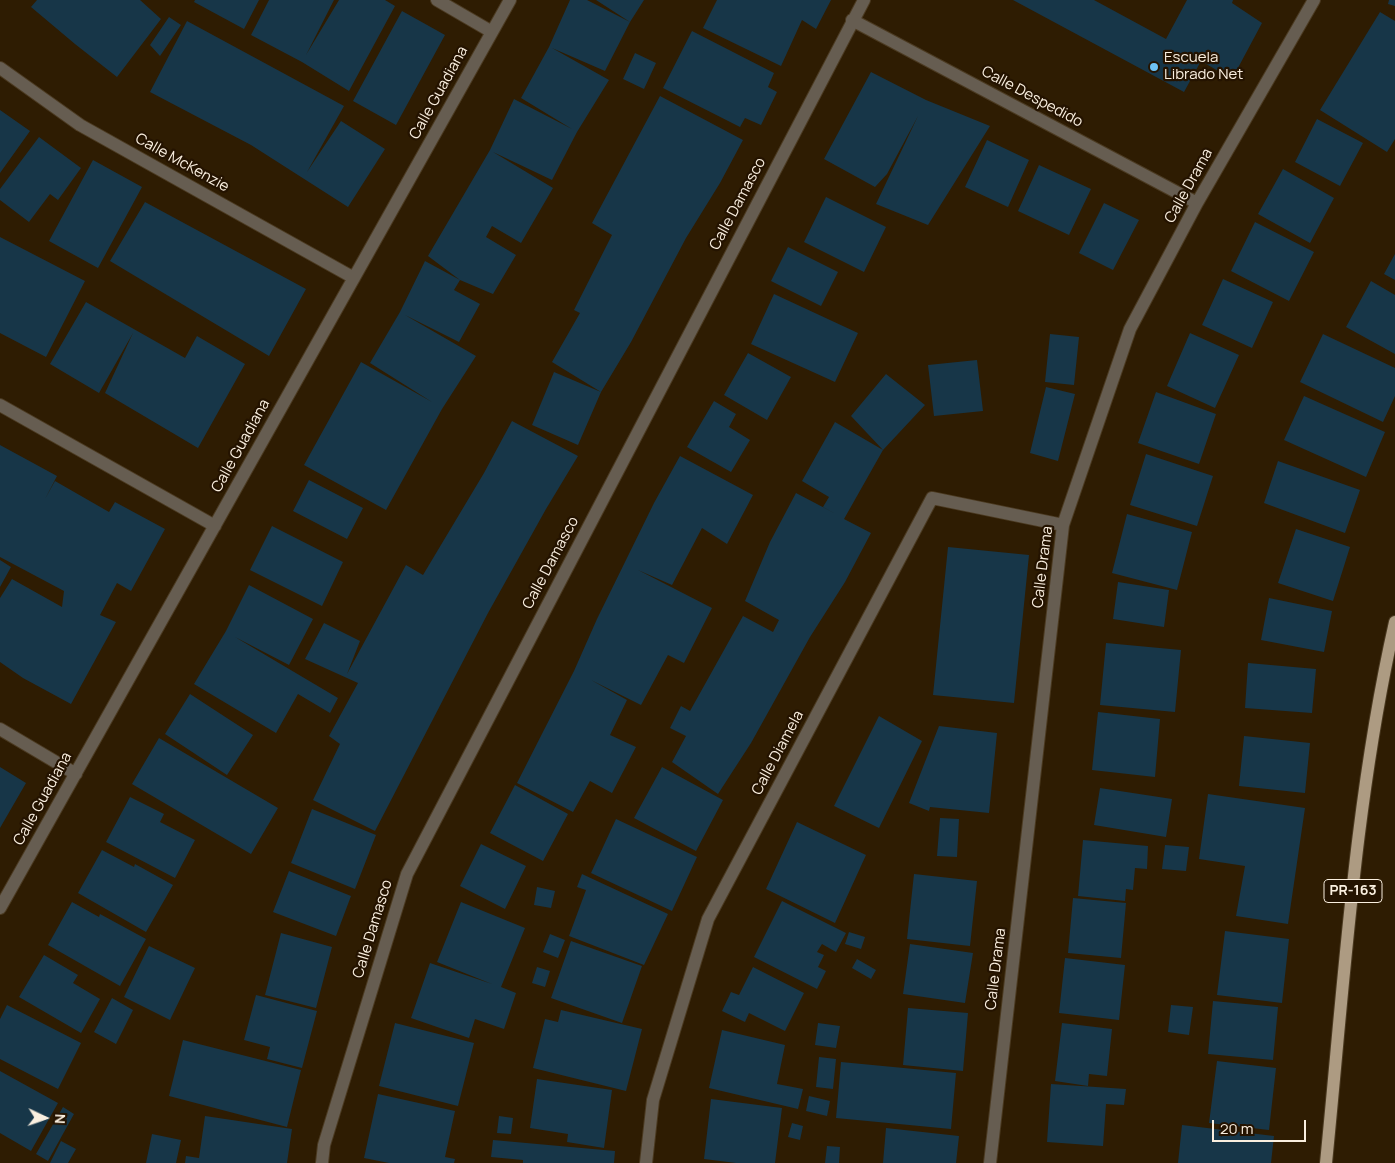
<!DOCTYPE html>
<style>
body{margin:0}
#map{position:relative;width:1395px;height:1163px;overflow:hidden;background:#2e1c02;font-family:Manrope,sans-serif}
canvas{display:block}
.north{position:absolute;left:20px;top:1093px;width:50px;height:50px;-webkit-text-stroke:4px #241300;paint-order:stroke;rotate:93deg;font-size:14px;font-weight:700;line-height:20px;text-align:center;color:#faefdf}
.north::after{content:'';display:block;margin:auto;width:18px;height:22px;background:#faefdf;clip-path:polygon(50% 0,100% 100%,50% 72%,0 100%)}
.scale{position:absolute;left:1212px;top:1120px;width:94px;height:22px;box-sizing:border-box;border:2px solid #faefdf;border-top:0;padding-left:6px;font-size:15px;line-height:18px;white-space:nowrap;color:#faefdf;-webkit-text-stroke:4px #241300;paint-order:stroke}
</style>
<div id="map">
<canvas width="1395" height="1163"></canvas>
<div class="north">N</div>
<div class="scale">20 m</div>
</div>
<script>
const ctx = document.querySelector('canvas').getContext('2d');
ctx.lineJoin = 'round';
function fillPath(path, color) { ctx.fillStyle = color; ctx.fill(path, 'evenodd'); }
function strokePath(path, color, width, dash) { ctx.strokeStyle = color; ctx.lineWidth = width; ctx.lineCap = dash ? 'butt' : 'round'; ctx.setLineDash(dash || []); ctx.stroke(path); }
function write(font, color, halo, rows, align = 'center') {
  ctx.font = font + ' Manrope,sans-serif'; ctx.lineWidth = 4.5; ctx.setLineDash([]); ctx.textBaseline = 'middle'; ctx.strokeStyle = halo; ctx.fillStyle = color; for (const [text, x, y, turn = 0] of rows) {
    ctx.save(); ctx.translate(x, y); ctx.rotate((+turn || 0) * Math.PI / 180); ctx.textAlign = isNaN(turn) ? turn : align; if (halo) ctx.strokeText(text, 0, 0); ctx.fillText(text, 0, 0); ctx.restore();
  }
}
const building = new Path2D(`
 M37 0H140L161 19 117 77 75 44 31 7Z
 M195 0H259L244 29 194 2Z
 M269 0H334L306 55 339 0H385L395 6 349 91 302 62 251 35Z
 M570 0H587L630 22 605 71 552 48 609 80 577 132 552 180 493 152 553 188 521 243 492 226 486 237 516 255 493 294 460 280 454 290 480 304 459 342 405 315 476 356 442 409 386 510 304 465 361 362 432 402 370 363 400 312 425 261 460 280 428 256 490 150 514 99 572 129 521 98 549 47Z
 M596 0H644L630 22Z
 M717 0H831L816 29 802 20 781 66 703 28Z
 M1013 0H1094L1166 39 1187 0H1233L1232 3 1262 23 1232 79 1201 61 1184 92Z
 M1389 0H1395V6L1388 4Z
 M402 11 445 35 396 125 353 101Z
 M1380 12 1395 21V139L1387 152 1320 110Z
 M169 17 181 25 160 56 150 45Z
 M187 21 344 106 307 172 341 121 385 149 348 207 251 145 150 92Z
 M692 31 774 73 768 87 777 92 761 125 745 118 740 127 663 88Z
 M635 53 656 63 644 89 623 79Z
 M871 72 926 100 990 126 928 225 876 204 918 116 887 174 875 187 824 159Z
 M660 96 743 140 720 183 686 238 631 342 601 392 552 362 580 313 574 310 612 235 592 223Z
 M0 110 30 131 0 173Z
 M1317 119 1363 143 1340 186 1295 162Z
 M39 137 81 168 58 200 50 194 29 222 0 200V189Z
 M987 140 1029 160 1008 207 965 187Z
 M93 160 142 187 98 268 49 241Z
 M1039 165 1091 189 1069 235 1018 211Z
 M1283 169 1334 198 1310 243 1258 214Z
 M826 197 886 227 864 272 804 242Z
 M145 202 306 289 269 356 110 261Z
 M1104 203 1139 220 1113 270 1079 253Z
 M1255 222 1314 252 1289 301 1231 271Z
 M0 237 85 281 46 357 0 333Z
 M788 247 838 272 821 306 771 281Z
 M1395 254V280L1384 274Z
 M1223 279 1273 302 1252 348 1202 325Z
 M1371 281 1395 295V354L1346 327Z
 M774 294 858 333 835 382 751 344Z
 M86 302 185 358 197 336 245 364 198 448 105 393 133 333 99 393 50 364Z
 M1190 333 1239 355 1215 408 1167 386Z
 M1050 334 1079 337 1074 385 1045 382Z
 M1323 334 1395 368V396L1383 422 1300 382Z
 M748 353 791 377 767 420 724 395Z
 M977 360 983 411 934 416 928 365Z
 M554 372 601 392 578 445 532 425Z
 M886 374 925 405 883 450 851 416Z
 M1046 387 1075 394 1058 461 1030 453Z
 M1156 392 1216 414 1199 464 1138 443Z
 M1304 396 1385 432 1366 477 1284 440Z
 M714 401 736 414 729 427 750 440 731 472 687 447Z
 M512 421 578 456 546 509 488 613 375 831 313 800 340 744 329 736 358 683 305 659 324 623 360 641 347 674 406 565 423 575 484 473Z
 M835 422 883 450 844 519 871 533 845 582 810 637 751 743 718 794 672 762 686 736 670 728 681 706 690 711 743 616 773 632 779 620 745 601 770 542 796 493 836 514 823 507 829 497 802 481Z
 M0 445 57 476 45 499 55 481 109 512 115 502 165 529 131 591 117 583 100 615 116 622 71 704 23 678 0 662V598L12 579 62 607 64 591 0 557Z
 M1146 454 1213 476 1197 526 1130 505Z
 M680 456 753 495 727 544 702 528 672 585 638 570 712 608 684 663 668 655 641 705 591 680 627 700 610 735 636 747 612 793 590 781 573 812 517 783 574 671 597 619 654 503Z
 M1278 461 1360 490 1345 533 1264 503Z
 M309 480 363 508 347 539 293 511Z
 M1127 514 1192 532 1177 590 1112 573Z
 M272 526 343 562 322 606 250 570Z
 M1296 529 1350 547 1333 601 1278 583Z
 M948 547 1029 555 1014 703 933 695Z
 M0 560 11 567 0 587Z
 M1118 582 1169 590 1164 627 1113 619Z
 M249 585 313 619 289 665 235 637 338 698 330 713 298 694 276 733 194 684 226 631Z
 M1269 598 1332 611 1324 652 1261 640Z
 M1106 643 1181 650 1175 712 1100 705Z
 M1248 663 1316 669 1312 713 1245 708Z
 M190 694 253 735 227 775 165 734Z
 M1098 712 1160 719 1155 777 1092 770Z
 M879 716 922 741 879 828 834 806Z
 M939 726 997 733 989 813 930 807 929 811 909 803Z
 M1244 736 1310 743 1305 793 1239 786Z
 M159 738 278 808 251 854 132 784Z
 M0 767 26 783 0 828Z
 M662 767 723 800 696 851 634 818Z
 M515 785 568 814 543 861 490 833Z
 M1100 788 1172 799 1166 837 1094 825Z
 M1208 794 1305 808 1288 924 1236 916 1245 866 1199 859Z
 M130 797 164 814 160 822 195 840 175 878 106 842Z
 M312 809 376 835 355 889 291 863Z
 M940 818 959 819 957 857 937 856Z
 M616 819 697 857 672 911 591 873Z
 M797 822 866 855 835 923 766 889Z
 M1083 840 1148 846 1147 869 1135 868 1133 890 1126 889 1125 901 1078 896Z
 M481 844 526 866 505 909 460 886Z
 M1165 845 1189 847 1186 871 1162 869Z
 M102 850 134 867 135 864 173 885 146 932 78 893Z
 M289 871 351 896 336 936 273 912Z
 M582 874 668 914 644 965 569 936 586 890 577 887Z
 M914 874 977 881 970 946 907 939Z
 M537 887 555 891 551 908 534 905Z
 M1073 898 1126 903 1121 958 1068 953Z
 M782 901 846 933 836 952 822 944 817 952 824 955 818 967 826 971 817 989 754 957Z
 M72 902 99 917 100 914 146 939 120 986 48 945Z
 M461 902 525 928 501 987 516 993 504 1029 475 1019 469 1038 411 1018 430 963 492 984 437 962Z
 M1225 931 1289 939 1282 1003 1217 995Z
 M849 932 865 937 861 949 845 944Z
 M281 933 332 947 316 1008 265 995Z
 M550 934 565 940 558 958 543 952Z
 M571 941 642 966 622 1023 551 998Z
 M910 944 973 953 965 1003 903 994Z
 M149 946 195 968 170 1020 124 997Z
 M44 955 78 975 73 983 100 999 81 1033 19 997Z
 M1065 958 1125 965 1119 1020 1059 1013Z
 M857 959 876 970 871 979 852 968Z
 M537 967 550 971 545 987 532 983Z
 M753 967 804 993 785 1031 749 1013 745 1022 722 1011 731 992 739 995Z
 M256 995 317 1011 302 1068 267 1059 270 1047 244 1040Z
 M112 998 133 1010 116 1044 94 1032Z
 M1213 1001 1278 1007 1273 1060 1208 1054Z
 M7 1005 81 1043 58 1089 0 1059V1019Z
 M1171 1005 1193 1007 1189 1035 1168 1032Z
 M908 1008 968 1013 963 1071 903 1065Z
 M561 1010 642 1029 626 1091 533 1068 545 1019 558 1022Z
 M395 1023 474 1043 458 1106 379 1086Z
 M818 1023 840 1026 836 1048 815 1045Z
 M1062 1023 1112 1029 1107 1076 1089 1074 1088 1086 1055 1081Z
 M722 1030 785 1045 777 1084 803 1089 798 1109 709 1088Z
 M183 1040 301 1070 287 1127 169 1096Z
 M819 1057 836 1059 833 1089 816 1087Z
 M1217 1061 1276 1068 1269 1130 1209 1123Z
 M841 1062 956 1073 951 1129 836 1118Z
 M0 1071 58 1103 31 1151 0 1133Z
 M537 1079 612 1090 604 1148 567 1142 568 1134 530 1128Z
 M1051 1084 1126 1089 1124 1105 1106 1104 1103 1146 1047 1142Z
 M378 1094 455 1111 445 1157 455 1159 454 1163H389L364 1158Z
 M809 1096 830 1101 827 1116 806 1111Z
 M711 1099 782 1108 775 1163H736L704 1159Z
 M63 1107 74 1114 48 1161 36 1154Z
 M205 1116 292 1129 287 1163H185L186 1156 199 1158Z
 M499 1116 513 1118 511 1134 497 1133Z
 M792 1123 803 1126 800 1140 788 1137Z
 M1182 1125 1274 1136 1271 1163H1178Z
 M886 1128 959 1136 956 1163H883Z
 M152 1134 181 1140 176 1163H146Z
 M493 1140 615 1151 614 1163H523V1160L491 1157Z
 M61 1141 76 1149 68 1163H50Z
 M827 1146 840 1147 839 1163H825Z`);
const street = new Path2D(`
 M437 0 492 32
 M852 20 1197 203
 M0 68 80 125 354 278
 M0 405 215 526
 M0 729 76 774
 M0 908 510 0
 M322 1163 324 1145 407 874 864 0
 M646 1163 653 1100 708 919 932 498 1063 525
 M990 1163 1063 525 1130 329 1197 203 1314 0`);
const primary = new Path2D(`
 M1326 1163C1344 983 1355 798 1395 622`);
const markers = [
 [1154,67,5,"#6ec2f3"]
];
const shields = [
 [1353,891,58]
];
const shieldNames = [
 ["PR-163",1353,891]
];
const poiNames = [
 ["Escuela",1164,58],
 ["Librado Net",1164,75]
];
const streetNames = [
 ["Calle Guadiana",439,93,-61],
 ["Calle Despedido",1032,97,28],
 ["Calle McKenzie",182,163,29],
 ["Calle Drama",1189,186,-61],
 ["Calle Damasco",738,204,-62],
 ["Calle Guadiana",241,446,-61],
 ["Calle Damasco",551,563,-62],
 ["Calle Drama",1043,567,-83],
 ["Calle Diamela",778,753,-62],
 ["Calle Guadiana",43,799,-61],
 ["Calle Damasco",373,929,-73],
 ["Calle Drama",996,969,-83]
];
fillPath(building, '#173648');
strokePath(street, '#4b3a21', 14);
strokePath(primary, '#4b3a21', 14);
strokePath(street, '#665d51', 12);
strokePath(primary, '#ad9b82', 12);
for (const [x, y, r, color] of markers) { const dot = new Path2D(); dot.arc(x, y, r, 0, 2 * Math.PI); ctx.fillStyle = color; ctx.fill(dot); strokePath(dot, '#241300', 2); }
for (const [x, y, w] of shields) { const box = new Path2D(); box.roundRect(x - w / 2, y - 11.5, w, 23, 4); ctx.fillStyle = '#241300'; ctx.fill(box); strokePath(box, '#faefdf', 1); }
write('bold 14px', '#faefdf', null, shieldNames);
write('15px', '#faefdf', '#241300', poiNames, 'left');
write('15px', '#faefdf', '#241300', streetNames);
</script>
